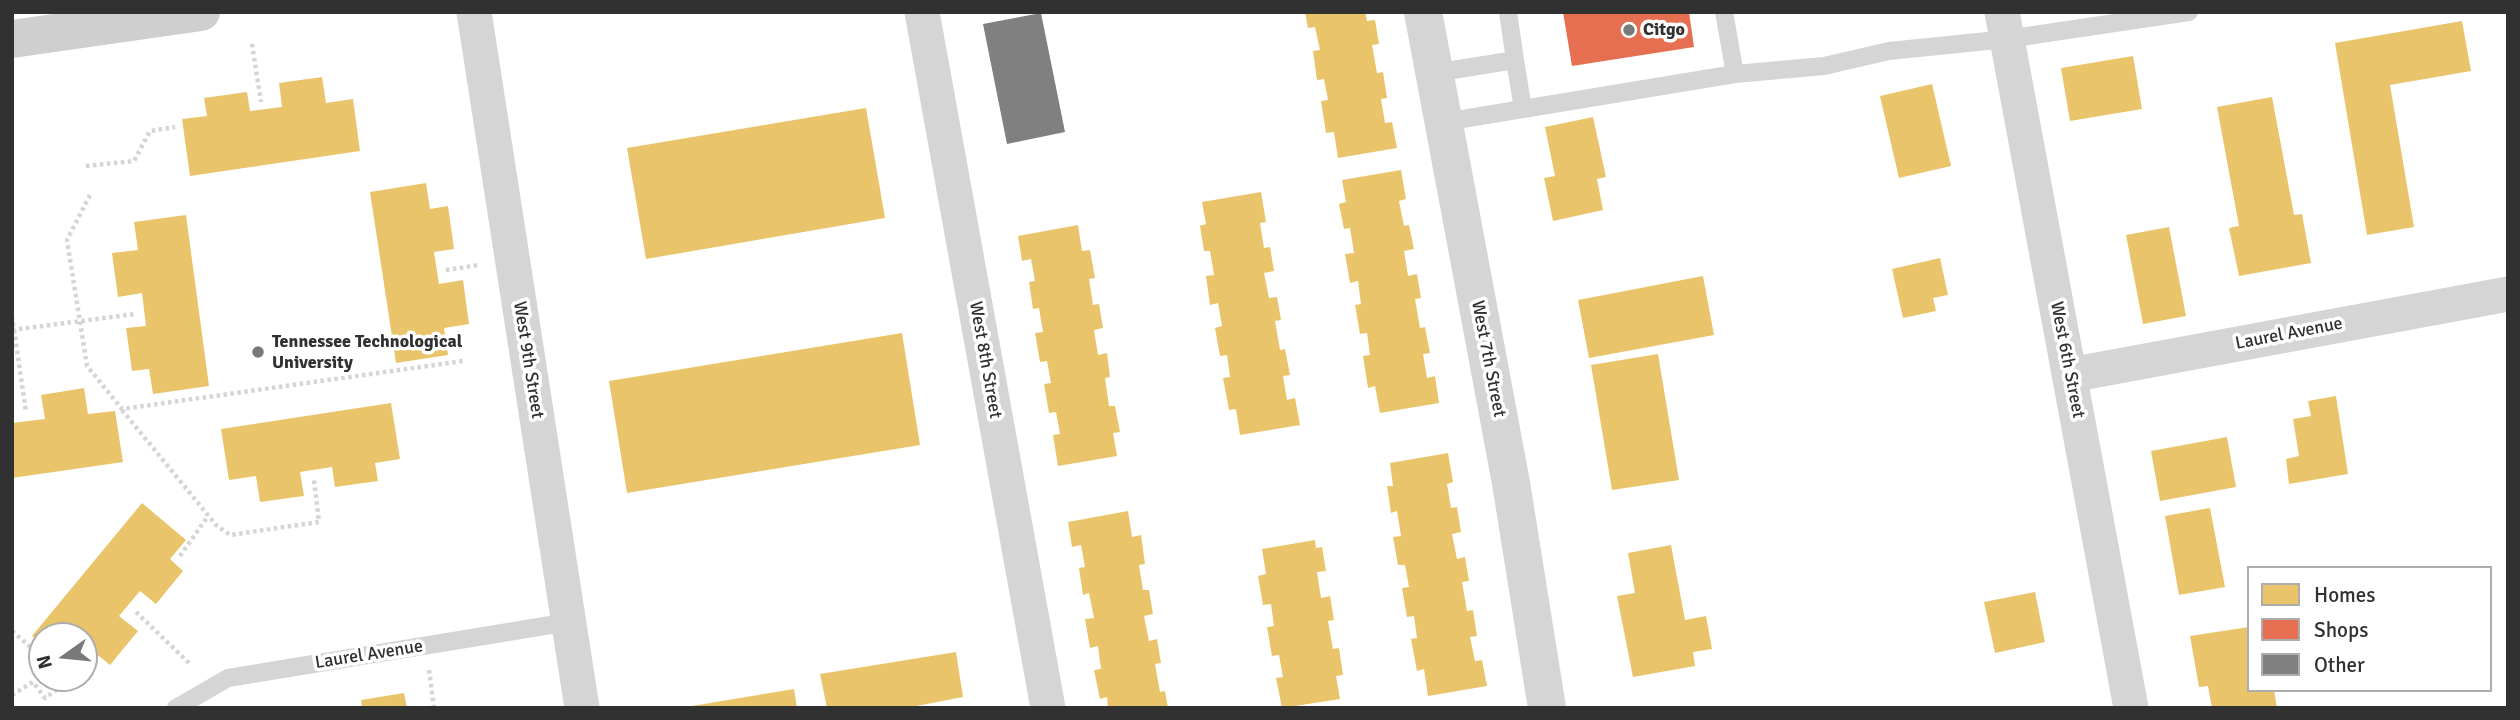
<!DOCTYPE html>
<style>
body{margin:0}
#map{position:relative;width:2520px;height:720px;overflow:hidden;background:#fff;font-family:Signika,sans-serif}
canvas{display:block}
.frame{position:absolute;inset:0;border:14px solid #313131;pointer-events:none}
.legend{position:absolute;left:2247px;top:566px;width:245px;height:126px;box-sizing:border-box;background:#fff;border:2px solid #adadad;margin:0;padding:9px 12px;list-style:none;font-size:21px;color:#313131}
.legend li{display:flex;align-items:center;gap:14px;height:35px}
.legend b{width:35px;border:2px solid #adadad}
.north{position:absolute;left:28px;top:622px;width:70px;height:70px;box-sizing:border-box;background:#fff;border:2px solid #adadad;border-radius:50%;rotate:255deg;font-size:19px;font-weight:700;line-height:28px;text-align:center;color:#313131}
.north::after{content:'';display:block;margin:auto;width:24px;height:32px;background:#797979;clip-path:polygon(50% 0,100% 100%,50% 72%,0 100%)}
</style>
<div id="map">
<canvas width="2520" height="720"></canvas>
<div class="frame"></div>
<ul class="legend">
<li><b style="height:19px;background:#e9c46a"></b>Homes</li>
<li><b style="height:19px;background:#e76f51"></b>Shops</li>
<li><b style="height:19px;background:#808080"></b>Other</li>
</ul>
<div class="north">N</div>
</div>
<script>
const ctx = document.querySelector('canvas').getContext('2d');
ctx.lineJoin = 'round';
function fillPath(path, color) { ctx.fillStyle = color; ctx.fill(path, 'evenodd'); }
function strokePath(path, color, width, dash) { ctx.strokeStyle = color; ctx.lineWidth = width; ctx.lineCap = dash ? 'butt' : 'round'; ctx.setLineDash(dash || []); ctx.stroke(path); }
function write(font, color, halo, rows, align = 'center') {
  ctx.font = font + ' Signika,sans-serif'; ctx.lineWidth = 7; ctx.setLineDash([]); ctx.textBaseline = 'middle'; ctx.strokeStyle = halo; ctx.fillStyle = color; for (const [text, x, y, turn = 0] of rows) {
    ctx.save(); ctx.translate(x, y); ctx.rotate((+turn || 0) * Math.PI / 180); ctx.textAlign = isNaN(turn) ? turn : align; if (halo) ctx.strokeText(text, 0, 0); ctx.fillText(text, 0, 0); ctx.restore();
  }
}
const homes = new Path2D(`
 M1305 12H1365L1367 21 1375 20 1379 44 1372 45 1377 73 1383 72 1387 98 1381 99 1385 123 1392 122 1397 148 1338 158 1334 132 1326 133 1321 101 1328 100 1324 79 1317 80 1313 51 1320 50 1315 27 1308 28Z
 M2462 21 2471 71 2390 85 2414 227 2367 235 2335 43Z
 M2133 56 2142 109 2070 121 2061 68Z
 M322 77 326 103 353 99 360 151 190 176 182 119 207 116 204 98 247 92 250 111 282 107 279 83Z
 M1932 84 1951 166 1899 178 1880 96Z
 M2272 97 2294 215 2302 214 2311 263 2239 276 2229 228 2239 226 2217 107Z
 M866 108 885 218 646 259 627 148Z
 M1593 117 1606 177 1597 179 1603 210 1553 221 1544 178 1555 176 1545 127Z
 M1401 170 1406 199 1399 201 1404 226 1409 225 1414 249 1404 251 1408 276 1417 274 1421 298 1415 299 1420 328 1425 327 1430 353 1423 354 1427 378 1435 376 1439 403 1380 413 1375 386 1368 388 1363 356 1370 355 1367 333 1360 334 1355 305 1361 304 1358 281 1350 283 1345 254 1354 253 1350 228 1344 229 1339 204 1346 202 1342 180Z
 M426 183 430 209 448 206 454 249 434 252 439 284 463 280 469 324 444 328 448 355 396 363 370 192Z
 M1261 192 1266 222 1260 223 1264 248 1270 247 1274 271 1264 273 1269 298 1277 297 1281 320 1275 321 1280 350 1285 349 1290 375 1283 376 1287 400 1295 398 1300 425 1240 435 1236 409 1229 410 1223 378 1230 377 1227 355 1220 356 1215 328 1222 326 1218 303 1210 305 1206 276 1214 275 1210 251H1204L1200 226 1206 224 1202 202Z
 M186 215 209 386 153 394 149 369 132 371 126 328 146 326 142 293 118 297 112 253 138 250 134 222Z
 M1078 225 1082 251 1090 250 1095 278 1089 279 1093 305 1099 304 1103 328 1094 330 1098 355 1107 353 1110 377 1105 378 1109 406H1115L1120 432 1113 433 1117 456 1058 466 1053 435 1060 434 1056 412 1049 413 1044 384 1051 383 1047 361 1040 362 1035 333 1043 332 1039 308 1033 309 1029 282 1035 281 1031 259 1022 261 1018 236Z
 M2169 227 2186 316 2143 324 2126 235Z
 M1940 258 1948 295 1933 298 1936 311 1903 318 1892 269Z
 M1703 276 1714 335 1589 358 1578 300Z
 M902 333 920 445 627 493 609 381Z
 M1658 354 1679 480 1612 490 1591 365Z
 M84 388 88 414 115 411 123 462 12 478V423L45 419 41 395Z
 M2336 396 2348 474 2289 484 2286 459 2299 456 2293 419 2311 416 2308 401Z
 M391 403 400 459 375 463 378 481 335 487 332 467 300 472 304 496 260 502 256 476 229 480 221 429Z
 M2227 437 2236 487 2160 501 2151 451Z
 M1448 453 1453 482 1447 484 1451 508 1457 507 1461 532 1452 534 1457 559 1465 557 1469 581 1462 582 1467 611 1473 610 1477 636 1470 637 1475 661 1482 660 1487 686 1428 696 1424 669 1417 671 1411 639 1417 638 1414 616 1407 617 1402 588 1409 587 1405 565H1398L1393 537 1401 536 1397 511 1391 513 1387 486H1393L1390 463Z
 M142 503 186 540 170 559 183 571 156 604 140 591 119 616 138 631 110 665 89 648 84 655V636H42V644L32 636Z
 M2210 508 2225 587 2179 595 2165 516Z
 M1128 511 1132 537 1141 535 1145 564 1139 565 1143 590H1149L1153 614 1144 616 1149 641 1157 639 1161 663 1155 664 1160 692 1165 691 1168 708H1108L1107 697 1100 699 1094 670 1101 669 1098 646 1090 648 1085 619 1094 618 1089 593 1083 595 1079 568 1085 567 1081 545 1072 547 1068 522Z
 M1315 540 1316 548 1322 547 1326 571 1317 572 1321 598 1330 596 1334 620 1328 621 1333 649 1339 648 1343 675 1336 676 1340 699 1282 708 1276 678 1283 677 1279 655 1272 656 1267 627 1274 626 1271 604 1263 605 1258 576 1266 574 1262 549Z
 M1671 545 1685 620 1706 616 1712 649 1693 652 1695 666 1633 677 1617 596 1635 593 1628 553Z
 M2035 592 2045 642 1995 653 1984 602Z
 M2249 627V690H2274L2277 708H2212L2208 686 2199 687 2190 636Z
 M956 652 963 697 906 708H827L820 674Z
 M794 689 797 708H692V706Z
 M404 693 407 708H362L361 700Z`);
const shops = new Path2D(`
 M1563 12H1689L1694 47 1572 66Z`);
const building = new Path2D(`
 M1041 13 1065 132 1007 144 983 24Z`);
const path = new Path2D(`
 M252 44 261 102
 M86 166 134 161 150 131 175 127
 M90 195 67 240 87 366 122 409 463 361
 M446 270 479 265
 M12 316 26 412
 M12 330 135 314
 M122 410 216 525 230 535 319 522 314 480
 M180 556 208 516
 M136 612 190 664
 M12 631 42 657
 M429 670 434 708
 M12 695 33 682 45 698 69 681 66 678`);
const service = new Path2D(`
 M1515 60 1523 109
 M1434 73 1515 60 1508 12
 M1735 74 1824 66 1889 51 2007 39 2189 12
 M1444 122 1735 74 1724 12
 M176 708 228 678 569 622`);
const minor = new Path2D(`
 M474 12 582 708
 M922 12 1048 708
 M2002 12 2131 708
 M2070 375 2508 294`);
const tertiary = new Path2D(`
 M1423 12 1511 483 1547 708`);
const secondary = new Path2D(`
 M12 39 201 12`);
const markers = [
 [1629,30,7,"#797979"],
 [258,352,7,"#797979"]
];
const poiNames = [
 ["Citgo",1643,30],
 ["Tennessee Technological",272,342],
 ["University",272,363]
];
const streetNames = [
 ["Laurel Avenue",2289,334,-11],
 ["West 7th Street",1488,359,79],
 ["West 9th Street",528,360,81],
 ["West 8th Street",985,360,80],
 ["West 6th Street",2067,360,79],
 ["Laurel Avenue",369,655,-9]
];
fillPath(homes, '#e9c46a');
fillPath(shops, '#e76f51');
fillPath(building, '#808080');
strokePath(path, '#d5d5d5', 4.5, [3.5, 3.5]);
strokePath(service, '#d5d5d5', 18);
strokePath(minor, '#d5d5d5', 35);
strokePath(tertiary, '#d5d5d5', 38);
strokePath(secondary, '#cfcfcf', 38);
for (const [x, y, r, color] of markers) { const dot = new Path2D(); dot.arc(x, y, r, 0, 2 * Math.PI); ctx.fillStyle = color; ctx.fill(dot); strokePath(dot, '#fff', 2.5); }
write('bold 18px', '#313131', '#fff', poiNames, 'left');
write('18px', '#313131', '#fff', streetNames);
</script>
